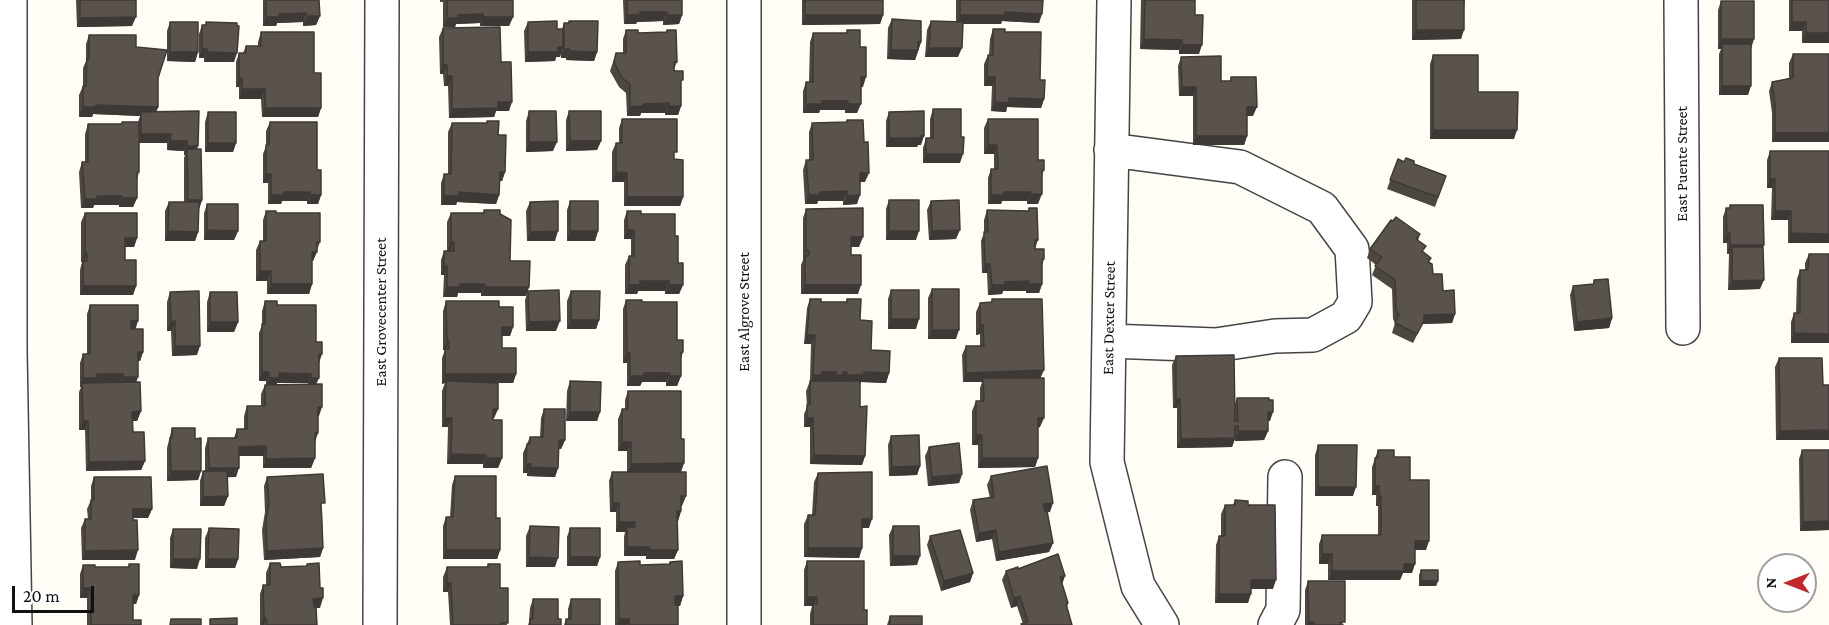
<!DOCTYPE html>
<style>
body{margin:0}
#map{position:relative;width:1829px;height:625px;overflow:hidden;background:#fffdf5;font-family:"Crimson Pro",serif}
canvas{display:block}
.north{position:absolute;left:1757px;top:553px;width:60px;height:60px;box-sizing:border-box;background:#fff;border:2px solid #a0a0a0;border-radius:50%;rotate:270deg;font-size:16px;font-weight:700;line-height:24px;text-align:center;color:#111}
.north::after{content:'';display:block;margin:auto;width:21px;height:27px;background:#c4262e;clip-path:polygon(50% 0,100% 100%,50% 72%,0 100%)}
.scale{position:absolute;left:12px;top:586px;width:82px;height:27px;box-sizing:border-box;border:3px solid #111;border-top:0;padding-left:8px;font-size:18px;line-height:21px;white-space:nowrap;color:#111;-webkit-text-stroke:4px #fff;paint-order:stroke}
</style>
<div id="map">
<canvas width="1829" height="625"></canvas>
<div class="north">N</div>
<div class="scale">20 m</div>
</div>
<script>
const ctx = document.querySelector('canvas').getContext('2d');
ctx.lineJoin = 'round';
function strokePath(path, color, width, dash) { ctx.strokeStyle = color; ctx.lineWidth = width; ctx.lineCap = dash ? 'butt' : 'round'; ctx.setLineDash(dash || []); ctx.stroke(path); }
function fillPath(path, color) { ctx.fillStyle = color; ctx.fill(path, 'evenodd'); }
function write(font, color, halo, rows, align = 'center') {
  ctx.font = font + ' "Crimson Pro",serif'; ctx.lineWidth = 6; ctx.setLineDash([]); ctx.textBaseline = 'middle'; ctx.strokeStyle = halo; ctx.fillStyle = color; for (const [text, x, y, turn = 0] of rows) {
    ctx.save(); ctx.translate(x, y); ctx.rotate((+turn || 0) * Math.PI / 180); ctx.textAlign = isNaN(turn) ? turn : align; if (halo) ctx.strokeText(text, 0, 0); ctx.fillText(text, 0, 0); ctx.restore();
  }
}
const minor = new Path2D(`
 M10 0V350L15 625
 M744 0V625
 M1114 0 1107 462 1138 586 1162 625
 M1681 0 1683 328
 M1109 341 1216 345 1275 336 1313 335 1346 317 1355 302 1352 249 1322 208 1240 167 1111 150
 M380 625 382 0
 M1275 625 1283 610 1285 477`);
const wall = new Path2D(`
 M76 0H136L132 26 77 27Z
 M263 0H319L320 16 316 25 303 26V22L277 23 276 26H263Z
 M440 0H513V17L509 26H480V23L456 24 455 27H443V2H440Z
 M623 0H682V15L679 24 663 25V21L637 22 636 24H624Z
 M802 0H883V15L880 24 802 25Z
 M956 0H1043L1039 23 1002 21 1001 24H963L958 57H925L927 30 931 21 956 22Z
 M1141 0H1195V15L1199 54H1179V50L1140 49Z
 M1412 0H1465L1461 39 1412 40Z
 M1789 0H1829L1802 43V31H1789Z
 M1721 1 1751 47 1748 95H1719V54L1721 49H1718V10Z
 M892 19 921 42 915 60 887 59 888 28Z
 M569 21 597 52 594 61 566 60V58H561V53L560 57H556L555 61 525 62 524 31 528 22 557 29H562L564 23H568Z
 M170 22 198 52 195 62 167 61V50L158 78V107L156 112 197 149 202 200 199 209 198 232 195 241H165V211L169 202H184V158L185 155H184V151L167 150V143H139V172L137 180V198L133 207H119V205H94L93 208H81L79 172 82 162H85V134L88 124H122V122H138L140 116 93 114 92 117H79V95L83 86V68L86 61V44L89 35 136 47 167 50V31Z
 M206 22 234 62H204V58H199V34L202 25H206Z
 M443 28 501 62 509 111H496L494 117 449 118 448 86H444L443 74H440L439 37Z
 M993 29 1005 32 1040 80 1044 99 1041 108 1007 107 1006 112 991 111 992 86H984V64L988 55H989L990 39Z
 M626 30 638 33 666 32 667 30 677 62 674 69 681 87V106L678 115H665V113H641L640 116H627L626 93 619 87 610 71 616 53H623V39Z
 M847 30 860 47 863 87H861L857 113H845V110H820L819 113H803V91L806 82H809L810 42 813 33H846Z
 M261 32 314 73 321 108 318 117H262L261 99H239V87H236V62L239 53H243L246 46H258V42Z
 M1793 54 1829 142H1772V113L1769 91 1772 82 1789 78V63Z
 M1433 55 1478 92 1514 139H1430V64Z
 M1181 57 1221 81H1230L1231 77 1253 116H1247V136L1244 145H1193V96H1179L1178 66Z
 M933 109 960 163H923V148L926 138H930V119Z
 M529 111 553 151 526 152V121Z
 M569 111 601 141 597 150 566 151V120Z
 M208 112 236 143 233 152H205V122Z
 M889 112 921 145H918L917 147H886V121Z
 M622 119 674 159 683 197 680 206H624V182H612V152L616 143H619V128Z
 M988 119 1038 160 1044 170 1042 176 1038 204H1027V201H1002L1001 204H988V178L991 169H994V154H984V128Z
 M847 120 865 182H860L857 204 843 205V201H818L817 204H805L803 170 806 160H809V132L812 123 846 122Z
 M487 121 498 135 505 172 502 181H500L499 195 496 204 457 202 456 205H441V183L444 174H448V132L452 123H486Z
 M270 122 317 170 321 195 318 204H307V201H282L281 204H268V183H263V154L266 146V131Z
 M1770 151H1829L1788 243V220H1771L1772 188H1767V160Z
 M1398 159 1446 176 1435 207 1387 189Z
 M889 200 916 240H886V209Z
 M570 201 598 231 595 241H567V210Z
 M931 201 956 239 929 240 927 210Z
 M530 202 555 241H527L526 211Z
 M207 204 238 231 234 240H204V213Z
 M1730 205 1763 247 1760 289 1728 290 1729 254H1727V243H1723V217L1726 208H1730Z
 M1029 208 1038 240 1035 249 1044 259 1042 266V284L1039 293H1026V291H1003L1002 294 988 295 987 273H982L981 241 984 233V220L987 210 1028 211Z
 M806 209 859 247H851V255L858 294H801V265L803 260V218Z
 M484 210 500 214 510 261 529 287 526 296H481V293H458L457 297H443L444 275H441V260L444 251H447V222L451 213H483Z
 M266 211 276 213 320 242 313 261H312V284L309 294H267V281H256V250L260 241H263V220Z
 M627 211 641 214 675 236 678 263 683 285 679 294H665V291H638L637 294H625V265L629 256H631V239H624V220Z
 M85 213 137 238 134 247H125V260L136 286 133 295H80V270L82 262H81V222Z
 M1393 221 1420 234 1418 241 1429 262 1433 274 1443 291 1455 314 1452 323 1422 324 1413 343 1392 333 1395 323 1393 319 1392 289 1372 275 1376 265 1367 258 1370 249Z
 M1809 254H1829V343H1791V322L1794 313H1796L1797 279 1800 270H1805V263Z
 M1594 280 1612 318 1609 328 1574 331 1570 295 1573 286 1593 284Z
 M932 289 956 339H928V298Z
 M891 290 916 329H888V299Z
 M528 291 556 331H526L525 300Z
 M571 291 599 320 596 329H567V301Z
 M170 292 197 355 172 356 171 331H167V302Z
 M210 292 238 322 234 332H207V302Z
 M810 299 821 302H846L847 299 860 320 871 350 889 373 886 383 861 382 860 384V407L865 456 862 465 810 464V427H804V414L807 407 806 391 810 381 811 344H804L807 308Z
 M992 299 1041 378 1040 427 1038 428V458L1035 467 978 468V445H972V411L976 401H980V388L982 382H963L962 355 966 346H980V334L976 335V312L980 303 991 302Z
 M626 300 642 302 677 340 683 352 681 359V376L677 386H666V382H642L640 386H627V363H623V309Z
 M265 301 277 305 316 342 319 363 316 384 319 416H318L315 442V458L311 468H263V456H239L236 477H228V496L224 506H200V481L203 471H205V448L208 438H234L237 429H244V416L247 406H261V394L265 385H266V381H259V333L262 325V311ZM277 383H308V384L277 385Z
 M446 301 499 307 513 327 510 336H502V348L516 374 513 383H498V409L494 418H493L502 458 498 468H483V464H447L448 427H442V391L445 383 442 384V358L445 350H443V311Z
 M90 305 136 329 143 352 140 361H138L136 382 141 411 137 421H133V432L145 461 141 470 86 471 85 430H79V392L81 387H80V363L83 354H87V314Z
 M1176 356 1234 406 1237 398 1269 400 1270 421H1268V431L1264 440 1235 441V439L1232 447 1177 448V408H1173L1172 365Z
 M1779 358 1823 385 1776 440 1775 367Z
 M570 381 600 412 597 421H566L567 391Z
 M628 391 681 439 684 463 681 472 686 496 681 506V511L678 521V550L674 559H646V556H624V537L625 532H616V512H610L609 481 612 472H627V451H618V419L622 409H625V400Z
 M544 409 565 440 561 449H559L558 468 555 477 527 476V473H523V453L530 437H540L541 418Z
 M172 428 195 439 201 471 198 480 167 481V448Z
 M891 436 920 466 917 475 889 476 888 445Z
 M1318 445 1353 496H1315V455Z
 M929 447 962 474 959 483 928 486 925 456Z
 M1378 450 1394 457 1410 480 1426 550H1415L1412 573H1403L1400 580H1328V564H1319V544L1322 535H1378V506H1376V495H1372V467Z
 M1802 450H1829V530L1800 531 1799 459Z
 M818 473 869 528H862V548L859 558 804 557V524L808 515H812L814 482Z
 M455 476 496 518 500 550 497 559H443V526L446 517H450L452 485Z
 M991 476 1050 512H1047L1053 543 1049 552 996 561 992 539 976 542 970 510 973 500 990 498 987 485Z
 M94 477 152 509 148 518H133L135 560H82L81 528 85 519H88L87 509 91 500V486Z
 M267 477 322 511 323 548 320 557 264 560 262 530 265 512 264 486Z
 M1235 500 1248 505 1273 589H1251L1248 603H1215L1216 545 1219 536H1221V514L1225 505H1233Z
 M530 526 555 567H526V536Z
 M893 526 917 565 890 566 889 535Z
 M209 528 238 559 235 568H205V538Z
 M570 528 600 557 597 566H567V537Z
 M173 529 197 569 170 568V538Z
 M930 536 973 573 970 582 941 591 927 545Z
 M807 561 864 610 867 625H810V614L812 606H804V570Z
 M618 562 640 565 669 564 670 562 683 596 680 606H678V625H615V571Z
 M270 563 281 567 306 566 307 564 320 608H316L317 625H260V594L263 585H266V573Z
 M129 564 139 595 136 604H133V620L141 625H87V598H80V574L83 565 95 567H128Z
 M488 564 500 588 507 625H450L448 592H443V577L447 567H487Z
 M1018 569 1062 584 1068 603 1067 608 1072 625H1021L1023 624 1017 606 1011 608 1002 580 1006 571Z
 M1421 570 1438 581 1436 586H1419V575Z
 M1308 581 1344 625H1305V590Z
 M533 599 558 619 561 625H528L529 622 530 608Z
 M571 599 600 625H564L566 619H568V609Z
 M890 616 922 625H887Z`);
const shadedWall = new Path2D(`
 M640 12H667L663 21 637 22 636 24H624L627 15Z
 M1005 12 1042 14 1039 23 1002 21 1001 24H956L960 15Z
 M306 13 303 22 277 23 276 26H263L266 17 279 14Z
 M483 14 480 23 456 24 455 27H443L447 18 458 15Z
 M667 15H682L679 24 663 25Z
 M805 15H883L880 24 802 25Z
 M307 16H320L316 25 303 26Z
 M136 17 132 26 77 27 80 18Z
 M483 17H513L509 26H480Z
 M1792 22H1806L1802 31H1789Z
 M1416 30H1464L1461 39 1412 40Z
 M1806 33H1829V43H1802Z
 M1144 39 1182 40 1179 50 1140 49Z
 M1721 39H1754L1751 49 1722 44 1721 49H1718Z
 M918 42H921L915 60 887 59 891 50Z
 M1182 45H1202L1199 54H1179Z
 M558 47H563L560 57H556L555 61 525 62 528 52Z
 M929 48H962L958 57H925Z
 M202 49H207L204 58H199Z
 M564 49H570L566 58H561Z
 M570 51 597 52 594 61 566 60Z
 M170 52H198L195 62 167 61Z
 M207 52 237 53 234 62H204Z
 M443 65H447L443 74H440Z
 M447 76H452L448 86H444Z
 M861 77H866L863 87H857Z
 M987 77H995L992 86H984Z
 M239 78H242L239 87H236Z
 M1722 86H1751L1748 95H1719Z
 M1182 87H1196L1193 96H1179Z
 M242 89H265L261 99H239Z
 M1009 98 1044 99 1041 108 1007 107 1006 112 991 111 995 102Z
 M822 101H848L845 110H820L819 113H803L806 104Z
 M498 102H512L509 111H496L494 117 449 118 452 109Z
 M669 103 665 113H641L640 116H627L630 107 643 104Z
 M848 104H861L857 113H845Z
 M96 105 158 107 155 116 141 112 140 116 93 114 92 117H79L83 107Z
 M669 106H681L678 115H665Z
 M1247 107H1257L1253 116H1243Z
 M265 108H321L318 117H262Z
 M1433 130H1517L1514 139H1430Z
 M1775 133H1829V142H1772Z
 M141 134H171L167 143H138Z
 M924 136 921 145H918L917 147H886L889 138Z
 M1196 136H1247L1244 145H1193Z
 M170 141H187L184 151 167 150Z
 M570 141H601L597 150 566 151Z
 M529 142H557L553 151 526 152Z
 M208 143H236L233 152H205Z
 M988 145H997L994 154H984Z
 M187 146H198L195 155 187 149 185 155H184Z
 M926 154H963L960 163H923Z
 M500 172H505L502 181H496Z
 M616 172 627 173 624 182H612Z
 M860 173H869L865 182H856Z
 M266 174H271L268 183H263Z
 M1770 179H1775L1772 188H1767Z
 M847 191 843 201H818L817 204H805L809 195 820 192Z
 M284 192H310L307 201H282L281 204H268L271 195Z
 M459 192 499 195 496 204 457 202 456 205H441L444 196Z
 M1004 192H1031L1027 201H1002L1001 204H988L991 195Z
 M1031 194H1042L1038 204H1027Z
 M310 195H321L318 204H307Z
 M860 195 857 204 843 205 847 196Z
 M97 196H122L119 205H94L93 208H81L85 199Z
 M627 197H683L680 206H624Z
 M122 198H137L133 207H119Z
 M188 200H202L199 209H184Z
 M1775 211H1791L1788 220H1771Z
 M207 230 238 231 234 240H204Z
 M627 230H634L631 239H624Z
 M960 230 956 239 929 240 932 231Z
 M168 231 198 232 195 241H165Z
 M558 231 555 241H527L530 232Z
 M570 231H598L595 241H567Z
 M889 231H919L916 240H886Z
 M1727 233H1730L1727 243H1723Z
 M1791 233 1829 234V243H1788Z
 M851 237H863L859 247H848Z
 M125 238H137L134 247H122Z
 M451 242H454L450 251H447Z
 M1730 245H1764L1760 254 1732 247 1729 254H1727Z
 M312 252H317L313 261H309Z
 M85 253H87L83 262H81Z
 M985 264H990L987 273H982Z
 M444 266H447L444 275H441Z
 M260 271H271L267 281H256Z
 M1764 280 1760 289 1728 290 1732 281Z
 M640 281H669L665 291H638L637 294H625L629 285Z
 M1029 281 1026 291H1003L1002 294 988 295 992 285 1005 282Z
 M271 284H312L309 294H267Z
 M460 284H485L481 293H458L457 297H443L447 287Z
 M1029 284H1042L1039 293H1026Z
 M669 285H683L679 294H665Z
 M805 285H861L858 294H801Z
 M83 286H136L133 295H80Z
 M485 287H529L526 296H481Z
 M1455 314 1452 323 1422 324 1413 343 1424 315Z
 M1612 318 1609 328 1574 331 1577 322Z
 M891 319H919L916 329H888Z
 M571 320H599L596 329H567Z
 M131 321H138L135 331H127Z
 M175 321 171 331H167L171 322Z
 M560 321 556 331H526L529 322Z
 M210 322H238L234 332H207Z
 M983 325 980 334 976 335 980 326Z
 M502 327H513L510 336H499Z
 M932 330H959L956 339H928Z
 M1794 333 1829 334V343H1791Z
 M807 335H815L811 344H804Z
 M447 341H449L446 350H443Z
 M175 346H200L197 355 172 356Z
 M138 352H143L140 361H135Z
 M627 353H630L627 363H623Z
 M319 354H322L319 363Z
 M1044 370 1040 379 983 378 982 382H963L966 373Z
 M262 372H269L266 381H259Z
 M822 372H836L833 381 810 384 813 375Z
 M843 372H847L844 381 833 384 836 375Z
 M864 372 889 373 886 383 861 382 860 385 843 384 847 375Z
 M279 373 311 374 308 383H277L276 387H266L269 378Z
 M644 373H670L666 382H642L640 386H627L630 376Z
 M97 374H123L120 383H82L81 387H80L83 378Z
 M445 374H516L513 383H446V381L445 383 442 384Z
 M670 376H681L677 386H666Z
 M123 377H138L135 386H120Z
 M311 378H319L315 387H308Z
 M1176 399H1180L1177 408H1173Z
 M318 407H322L319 416H314Z
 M493 409H498L494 418H490Z
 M141 411 137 421H129L132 412Z
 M570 412H600L597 421H566Z
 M1268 412H1273L1270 421H1264Z
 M445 418H452L448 427H442Z
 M807 418H813L810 427H804Z
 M1038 418H1044L1040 427 1034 428Z
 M83 421H88L85 430H79Z
 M1829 430V440H1776L1780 431Z
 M1238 431H1268L1264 440 1235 441Z
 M315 433H318L315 442Z
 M976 435H982L978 445H972Z
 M1235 438 1232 447 1177 448 1181 439Z
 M559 440H565L561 449H556Z
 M622 442H631L627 451H618Z
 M266 446 263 456H236L239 447Z
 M451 454 486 455 483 464H447Z
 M814 455 865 456 862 465 810 464Z
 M315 458 311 468H263L266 459Z
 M486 458H502L498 468H483Z
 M982 458H1038L1035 467 978 468Z
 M145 461 141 470 86 471 89 462Z
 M684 463 680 473H627L631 464Z
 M526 464H531L527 473H523Z
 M920 466 917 475 889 476 892 467Z
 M530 467 558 468 555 477 527 476Z
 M209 468H239L236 477 205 478Z
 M171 471H201L198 480 167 481Z
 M962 474 959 483 928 486 932 477Z
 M1375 486H1379L1376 495H1372Z
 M1318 487H1356L1353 496H1315Z
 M228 496 224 506H200L203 497Z
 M681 496H686L682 506H678Z
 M1379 496H1381L1378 506H1376Z
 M613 503H619L616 512H610Z
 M1053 503 1050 512 1040 513 1043 504Z
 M133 509H152L148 518H130Z
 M677 511H681L678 521H674Z
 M862 519H872L869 528H859Z
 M1829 521V530L1800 531 1803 522Z
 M619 522H635L632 532 627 527 625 532H616Z
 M996 530 992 539 976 542 979 533Z
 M1415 541H1429L1426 550H1412Z
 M1053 543 1049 552 996 561 999 552Z
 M627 547H649L646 556H624Z
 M323 548 320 557 264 560 267 551Z
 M808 548H862L859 558 804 557Z
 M138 550 135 560H82L85 551Z
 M446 550H500L497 559H443Z
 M649 550H678L674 559H646Z
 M1322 554H1332L1328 564H1319Z
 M893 556H920L917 565 890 566Z
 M529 557 558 558 555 567H526Z
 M570 557H600L597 566H567Z
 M173 559H200L197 569 170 568Z
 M208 559H238L235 568H205Z
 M1404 564H1415L1412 573H1403L1400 580H1328L1332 571Z
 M973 573 970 582 941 591 944 581Z
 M1065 576 1062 585 1060 577Z
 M1251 580H1276L1273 589H1248Z
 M1421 581H1438L1436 586H1419Z
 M447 583H451L448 592H443Z
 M83 588H91L87 598H80Z
 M1219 594H1251L1248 603H1215Z
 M133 595H139L136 604H130Z
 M675 596H683L680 606H671Z
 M1020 596 1017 606 1011 608 1014 598Z
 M807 597H817L813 606V604L812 606H804Z
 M323 598 320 608H310L313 599Z
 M264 618H266L264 625H261Z
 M619 619H629L627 625H617Z
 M1309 622H1314L1313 625H1307Z`);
const building = new Path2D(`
 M80 0H136V17L80 18Z
 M266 0H319L320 16H307L306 13 279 14V17H266Z
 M447 0H513V17H483V14L458 15V18H447Z
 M627 0H682V15H667V12H640V15H627Z
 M805 0H883V15H805Z
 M960 0H1043L1042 14 1005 12V15H960Z
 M1145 0H1195V15H1203L1202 45H1182V40L1144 39Z
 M1416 0H1464V30H1416Z
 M1792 0H1829V33H1806V22H1792Z
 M1721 1H1754V39H1721Z
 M892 19 921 21V42H918V50H891Z
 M557 21V29H563V47H558V52H528V22Z
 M569 21H598L597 52 570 51V49H564V23H569Z
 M931 21 963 22 962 48H929Z
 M170 22H198V52H170Z
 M206 22 237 23V26H239L237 53 207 52V49H202V25H206Z
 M500 27 501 62H511L512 102H498V108L452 109V76H447V65H443V28Z
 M993 29H1005V32H1041L1040 80H1045L1044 99 1009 98V103L995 102V77H987L988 55H993Z
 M626 30H638V33L667 32V30H676L677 62H674V71H683V80H681V106H669V103L643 104V106L630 107V84L622 78 614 62 616 53H626Z
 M847 30H860V47H866V77H861V104H848V101H822V104H806V82H813V33H847Z
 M261 32H314V73H321V108H265V89H242V78H239V53H246V46H261Z
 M89 35H136V47L167 50 158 78V107L96 105V107H83V86H86L87 59H89Z
 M1722 44H1751V86H1722Z
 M1793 54H1829V133H1775V104L1772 82 1793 78Z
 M1433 55H1478V92H1518L1517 130H1433Z
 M1221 56V81H1231V77H1256L1257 107H1247V136H1196V87H1182L1181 57Z
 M933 109H961V137H964L963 154H926V138H933Z
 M199 111 198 146H187V141H170L171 134H141V112Z
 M529 111H556L557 142H529Z
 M569 111H601V141H570Z
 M924 111V136H920V138H889V112Z
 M208 112H236V143H208Z
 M622 119H677V152H674V159L683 160V197H627V173L616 172V143H622Z
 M988 119H1038V160H1044V170H1042V194H1031V192H1004V195H991V169H998L997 145H988Z
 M847 120H863L864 142H868L869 173H860V195L847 196V191L820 192V195H809L806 160H813L812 123 847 122Z
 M487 121H499L498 135H506L505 172H500L499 195 459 192V196H444V174H451L452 123H487Z
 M122 122H139V172H137V198H122V196H97V199H85L82 162H88V124H122Z
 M270 122H317V170H321V195H310V192H284V195H271V174H266V145H269Z
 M187 149H201L202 200H188Z
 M1770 151H1829V234L1791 233V211H1775V179H1770Z
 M1406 158 1414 161V164L1446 176 1438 197 1390 180 1398 159 1404 162Z
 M889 200H919V231H889Z
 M959 200 960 230 932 231 931 201Z
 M558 201V231L530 232V202Z
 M570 201H598V231H570Z
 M169 202H199L198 232 168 231Z
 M207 204H238V231L207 230Z
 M1730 205H1763L1764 245H1730V233H1727L1726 208H1730Z
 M863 208V237H851V255H861V285H805V256H809V251H806V209Z
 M1029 208H1037L1038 240H1035V249H1044V259H1042V284H1029V281L1005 282V285H992L990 264H985L984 232H988L987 210 1029 211Z
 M484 210H500V214L511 220 510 261H530L529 287H485V284H460V287H447V266H444V251H454V242H451V213H484Z
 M266 211H276V213H320V242H317V252H312V284H271V271H260V241H266Z
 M627 211H641V214H675V236H678V263H683V285H669V281H640V285H629V256H634V230H627Z
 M85 213H137V238H125V260H136V286H83V261H87V253H85Z
 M1396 217 1420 234 1416 239 1426 246 1422 251 1431 258 1428 262 1432 264 1433 274H1442L1443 291 1454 290 1455 314 1424 315V321L1417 334 1395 323 1399 315 1396 310 1395 280 1375 266 1382 257 1370 249 1391 220 1393 221Z
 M1732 247H1763L1764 280 1732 281Z
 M1809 254H1829V334L1794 333V313H1800V270H1808Z
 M1608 279 1612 318 1577 322 1573 286 1594 284V280Z
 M932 289H959V330H932Z
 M559 290 560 321 529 322 528 291Z
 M891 290H919V319H891Z
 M199 291 200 346H175V321L171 322 170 292Z
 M571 291H600L599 320H571Z
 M210 292H237L238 322H210Z
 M810 299H821V302H847V299H861L860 320 872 321 871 350 890 351 889 373 864 372V375H847V372H843V375H836V372H822V375H813L815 335H807Z
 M992 299H1042L1044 370 966 373V346H984L983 325 980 326V303L992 302Z
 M626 300H642V302H677V340H683V352H681V376H670V373H644V376H630V353H627Z
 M265 301H277V305H316V342H322V354H319V378H311V374L279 373V378H269V372H262V324H265Z
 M446 301H499V307H513V327H502V348H516V374H445V349H449V341H447Z
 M90 305H138V321H131V329H143V352H138V377H123V374H97V378H83V354H90Z
 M1234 355 1235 421H1238L1237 398H1269V400H1273V412H1268V431H1238V426H1235V438L1181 439 1180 399H1176V356Z
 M1779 358H1822L1823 385H1829V430L1780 431Z
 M983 378H1044V418H1038V458H982V435H976V401H984Z
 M446 381 498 383V409H493V420H502V458H486V455L451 454 452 418H445Z
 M570 381 601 382 600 412H570Z
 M810 381H860V407L867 406 865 456 814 455 813 418H807V405L810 404Z
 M140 382 141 411 132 412 133 432H144L145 461 89 462 88 421H83L82 383Z
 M322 384V407H318V433H315V458L266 459V446L239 447V468H209L208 438H237V429H247V406H265V385Z
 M628 391H681V439H684V463L631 464V442H622V409H628Z
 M544 409H565V440H559L558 468 530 467 531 464H526L527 444H530V437H543Z
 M172 428H195V439L201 438V471H171L170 438H172Z
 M919 435 920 466 892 467 891 436Z
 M959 443 962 474 932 477 929 447Z
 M1318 445H1357L1356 487H1318Z
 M1378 450H1394V457H1410V480H1429V541H1415V564H1404V571H1332V554H1322V535H1381V496H1379V486H1375V458H1378Z
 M1802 450H1829V521L1803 522Z
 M1047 466 1053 503 1043 504 1045 511H1047L1053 543 999 552 996 530 979 533 973 500 994 497 991 476Z
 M203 471H227L228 496 203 497Z
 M612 472H686V496H681V511H677L678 550H649V547H627V527H635V522H619V503H613Z
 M872 472V519H862V548H808V515H815L818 473Z
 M323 474 325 503H321L323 548 267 551 266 520 269 503 267 477Z
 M455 476H496V518H500V550H446V517H453Z
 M94 477H151L152 509H133V520H137L138 550 85 551V519H91V500H94Z
 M1235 500 1248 501V505H1275L1276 580H1251V594H1219V536H1225V505H1235Z
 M530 526 559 527 558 558 529 557Z
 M893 526H919L920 556H893Z
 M209 528 239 529 238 559H208Z
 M570 528H600V557H570Z
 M173 529H201L200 559H173Z
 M960 530 973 573 944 581 930 536Z
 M1058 554 1065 576 1060 577 1068 603 1066 604 1072 625H1022L1021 624 1028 622 1020 596 1014 598 1006 571 1018 567V569Z
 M640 561V565L670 564V562L682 561 683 596H675V605H678V625H629V619H619L618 562Z
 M807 561H864V610H867V625H813V604H817V597H807Z
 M270 563H280L281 567 307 566V564L319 563 320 588H323V598L313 599 314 607H316L317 625H267L266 618H264L263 585H270Z
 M129 564H139V595H133V620H141V625H91V588H83V565H95V567H129Z
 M488 564H500V588H508V623H501V625H453L451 583H447V567H488Z
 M1421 570H1438V581H1421Z
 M1308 581H1345V622H1340V625H1314V622H1309Z
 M533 599H558V619H561V625H530V619H533Z
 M571 599H600V625H566V619H571Z
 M890 616H922V625H890Z
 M237 618V625H210V619Z
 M171 619H201V625H170Z`);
const streetNames = [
 ["East Puente Street",1682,164,-90],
 ["East Grovecenter Street",381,312,-90],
 ["East Algrove Street",744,312,-90],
 ["East Dexter Street",1109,318,-89]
];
strokePath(minor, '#444', 36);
strokePath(minor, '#fff', 33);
fillPath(wall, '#4d4742');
fillPath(shadedWall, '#3f3936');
fillPath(building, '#5a524d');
strokePath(building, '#3f3936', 1.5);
write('16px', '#111', '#fff', streetNames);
</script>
